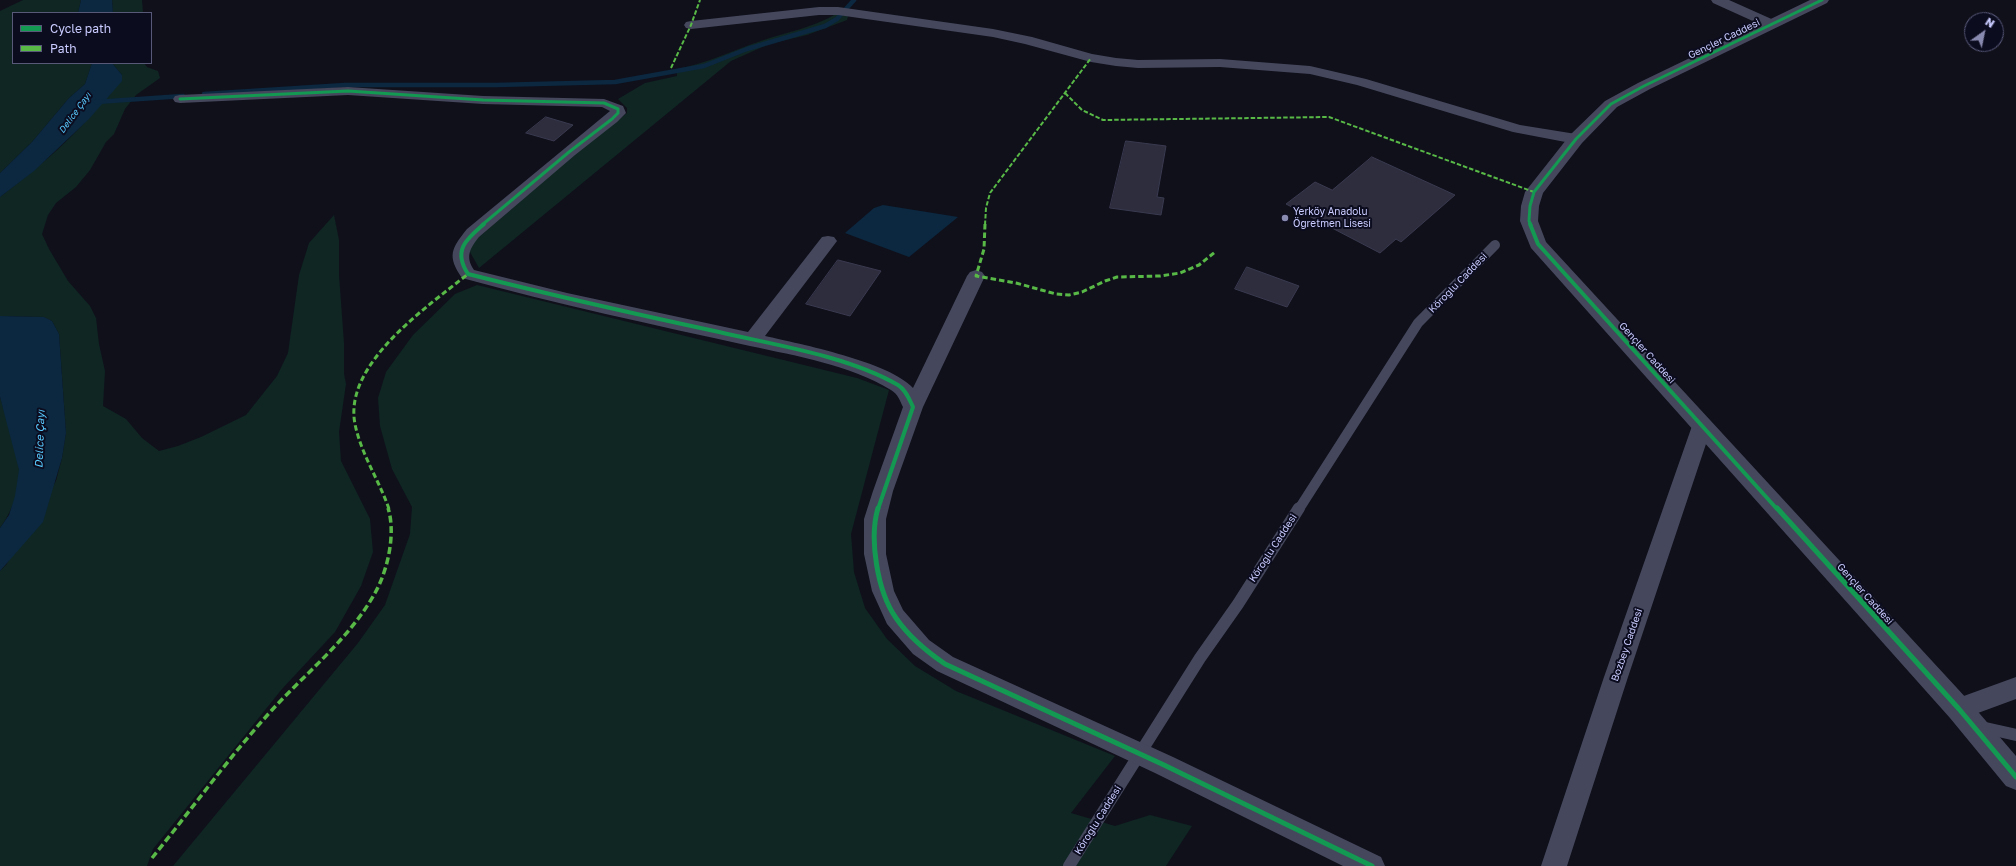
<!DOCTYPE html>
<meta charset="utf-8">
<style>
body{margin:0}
#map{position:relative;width:2016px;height:866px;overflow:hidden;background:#10101b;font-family:"Golos Text",sans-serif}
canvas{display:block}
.legend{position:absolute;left:12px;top:12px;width:140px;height:52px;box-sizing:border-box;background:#0c0c1f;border:1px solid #585979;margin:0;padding:5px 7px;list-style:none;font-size:12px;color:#caccff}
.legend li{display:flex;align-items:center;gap:8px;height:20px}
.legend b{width:20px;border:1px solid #585979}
.north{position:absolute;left:1964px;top:12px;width:40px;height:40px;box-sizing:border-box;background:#0c0c1f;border:1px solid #585979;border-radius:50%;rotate:33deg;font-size:11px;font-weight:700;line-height:16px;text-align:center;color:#caccff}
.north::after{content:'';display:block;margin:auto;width:14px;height:18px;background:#898aaf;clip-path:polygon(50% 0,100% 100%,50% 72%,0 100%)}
</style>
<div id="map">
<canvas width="2016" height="866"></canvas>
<ul class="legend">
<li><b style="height:5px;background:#139951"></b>Cycle path</li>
<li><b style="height:5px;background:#58b947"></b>Path</li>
</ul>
<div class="north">N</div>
</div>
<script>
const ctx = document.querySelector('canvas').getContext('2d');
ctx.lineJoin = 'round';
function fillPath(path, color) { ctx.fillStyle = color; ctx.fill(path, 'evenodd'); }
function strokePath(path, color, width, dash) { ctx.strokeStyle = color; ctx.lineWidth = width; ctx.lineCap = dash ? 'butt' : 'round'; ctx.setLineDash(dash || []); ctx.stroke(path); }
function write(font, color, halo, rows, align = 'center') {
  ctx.font = font + ' "Golos Text",sans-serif'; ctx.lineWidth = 4; ctx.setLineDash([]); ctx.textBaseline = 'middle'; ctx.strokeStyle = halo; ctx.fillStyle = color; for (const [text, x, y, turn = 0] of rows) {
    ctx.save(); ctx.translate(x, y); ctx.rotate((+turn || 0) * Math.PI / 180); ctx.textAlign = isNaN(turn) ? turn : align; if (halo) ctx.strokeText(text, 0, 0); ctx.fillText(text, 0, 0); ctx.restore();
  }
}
const green = new Path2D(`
 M23 0H81L78 13H13V63H92L85 84 69 98 32 142 0 173V11Z
 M112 0H142L143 13H113Z
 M836 14 848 16 847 20 807 35 769 44 731 61 479 268 470 252V245L572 156 627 113V108L618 99 645 83 677 76V69C708 63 731 51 761 41 786 32 813 28 836 14Z
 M112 63H144L147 67 158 71 160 78 136 95 125 109 114 134 106 142 90 170 76 187 56 203 48 215 42 234 49 249 68 281 90 306 96 318 99 344 105 371 103 406 126 419 142 438 159 451 178 446 201 437 246 415 277 376 288 353 299 275 309 243 334 215 339 240V275L344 343V374L346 384 339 432 341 461 370 519 373 552 361 586 335 632 282 689 153 849 147 866H0V571L6 565 56 481 62 458 66 433 59 334 52 321 44 317 0 316V197C38 168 75 137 105 99 113 88 116 90 122 75Z
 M477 285 857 378 889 390 851 534 854 572 865 608 887 639 915 666 956 691 1115 756 1071 813 1115 826 1150 815 1192 826 1166 866H173L358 643 385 605 410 534 412 507 392 469 380 426 378 398 386 372 413 335 455 294Z
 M0 397C6 418 17 449 19 470 21 489 11 513 0 528Z`);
const water = new Path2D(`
 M81 0H112L113 13H78Z
 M92 63H112L122 75V81L89 119 34 171 0 197V173L32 142 69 98 85 84Z
 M883 205 958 217 909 257 845 233 874 208Z
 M0 316 44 317 52 321 59 334 66 433 62 458 43 522 0 571V528L9 515 15 496 19 470 0 397Z`);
const stream = new Path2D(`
 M204 94 345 85H496L615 82 704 66 747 49 825 26 837 19 854 0
 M96 102 183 96`);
const building = new Path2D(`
 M546 117 573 125 554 141 526 133Z
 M1126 141 1166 146 1157 197 1164 198 1161 215 1110 208Z
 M1372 157 1455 195 1401 242 1396 239 1380 253 1286 204 1315 182 1332 190Z
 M838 260 881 271 850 316 806 304Z
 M1247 267 1299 286 1287 307 1235 289Z`);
const serviceFar1 = new Path2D(`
 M1299 509 1418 323 1495 245`);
const service = new Path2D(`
 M1981 727 2016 735
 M1069 866 1200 658 1238 604 1299 508`);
const minor = new Path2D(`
 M1711 0H1729L1776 21 1778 24 1776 27H1766L1713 3Z
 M819 7H838L993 29 1032 37 1092 54 1116 58 1138 60 1220 59 1310 66 1366 79 1520 125 1576 134 1581 136 1584 139 1581 142 1576 144 1513 132 1357 85 1310 74 1220 67 1138 68 1116 66 1091 62 1025 44 993 37 838 15H819L691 29 686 28 684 25 686 22 691 21Z
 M348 87 483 96 604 99 623 106 626 113 617 122 575 155 479 237C470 248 465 257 474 270L567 293 748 332 822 237 828 236 834 237 837 241 834 245 765 336C800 344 890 362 913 388L967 276 970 272 976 270 982 272 985 276 923 407 893 491 886 519V554L894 591 903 610 929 640 953 657 1173 757 1381 857 1385 866H1343L1155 773 937 671 913 654 887 624 872 591 864 554V519L873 491 903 407C900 401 898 394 891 390 850 365 797 356 750 346 654 325 557 304 462 278 447 256 451 249 467 229L610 111 602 107 483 104 348 95 180 103 175 102 173 99 175 96 180 95Z
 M1702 419 1709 421 1712 426 1628 677 1567 866H1541L1604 677 1692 426 1695 421Z
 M2016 677V699L1959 720 1950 717 1947 709 1950 701Z`);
const tertiary = new Path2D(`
 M1810 0H1829L1827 3 1650 89 1617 107 1582 143 1543 193 1539 206 1538 221 1546 242 1968 700 2016 756V790L2006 786 1950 718 1531 248 1520 221 1521 206 1525 192 1570 135 1605 101 1638 83Z`);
const quietFar2 = new Path2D(`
 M671 68 691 25 700 0
 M1065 93 1082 110 1103 120 1329 117 1534 192
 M985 225 986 208 990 193 1091 58`);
const quietFar1 = new Path2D(`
 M985 224 984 249 976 276 1016 283 1056 294 1069 295 1082 292 1105 281 1117 277 1160 276 1180 273 1199 265 1215 252
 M389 509C379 480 361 454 355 424 343 364 427 307 468 274`);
const quiet = new Path2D(`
 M152 858C192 809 229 757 272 710 307 672 350 638 375 593 388 570 396 533 388 508`);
const cyclewayFar2 = new Path2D(`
 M180 99 348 91 483 100 604 103 618 109V113L612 119 569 152 482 225
 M1531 225 1529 221 1530 206 1534 192 1576 139 1611 104 1644 86 1822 0`);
const cyclewayFar1 = new Path2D(`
 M484 224C465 240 453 251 468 274 551 295 635 314 719 332 775 345 848 356 898 385 906 390 909 399 913 407L878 509
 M1530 224 1538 244 1777 509`);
const cycleway = new Path2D(`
 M878 508C869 538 877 591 896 618 909 637 926 651 945 664L1164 765 1372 866
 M1777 508 1959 709 2016 777`);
const markers = [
 [1285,218,4,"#898aaf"]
];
const farWaternames = [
 ["Delice Çayı",75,113,-54]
];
const streetNames = [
 ["Gençler Caddesi",1724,39,-26],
 ["Köroğlu Caddesi",1458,283,-46],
 ["Gençler Caddesi",1647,353,48],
 ["Köroğlu Caddesi",1273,548,-57],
 ["Gençler Caddesi",1865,594,48],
 ["Bozbey Caddesi",1627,645,-71],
 ["Köroğlu Caddesi",1098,820,-58]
];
const poiNames = [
 ["Yerköy Anadolu",1293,212],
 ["Öğretmen Lisesi",1293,224]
];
const waterNames = [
 ["Delice Çayı",40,439,-88]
];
fillPath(green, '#0f2623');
fillPath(water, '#0b2840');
strokePath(stream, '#0b2840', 4.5);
fillPath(building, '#2d2d3e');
strokePath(building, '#3a3a50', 1);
strokePath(serviceFar1, '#45475c', 10);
strokePath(service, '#45475c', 12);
fillPath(minor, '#45475c');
fillPath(tertiary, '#45475c');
strokePath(quietFar2, '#58b947', 2, [4.5, 2]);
strokePath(quietFar1, '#58b947', 3, [5.5, 3]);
strokePath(quiet, '#58b947', 3.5, [7, 3.5]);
strokePath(cyclewayFar2, '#139951', 3);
strokePath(cyclewayFar1, '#139951', 4);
strokePath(cycleway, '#139951', 5);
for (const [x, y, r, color] of markers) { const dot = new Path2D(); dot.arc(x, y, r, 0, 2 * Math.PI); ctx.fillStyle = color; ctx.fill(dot); strokePath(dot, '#0c0c1f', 1.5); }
write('italic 9px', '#58cbff', '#0c0c1f', farWaternames);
write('10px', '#caccff', '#0c0c1f', streetNames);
write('10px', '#caccff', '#0c0c1f', poiNames, 'left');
write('italic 11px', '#58cbff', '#0c0c1f', waterNames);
</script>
